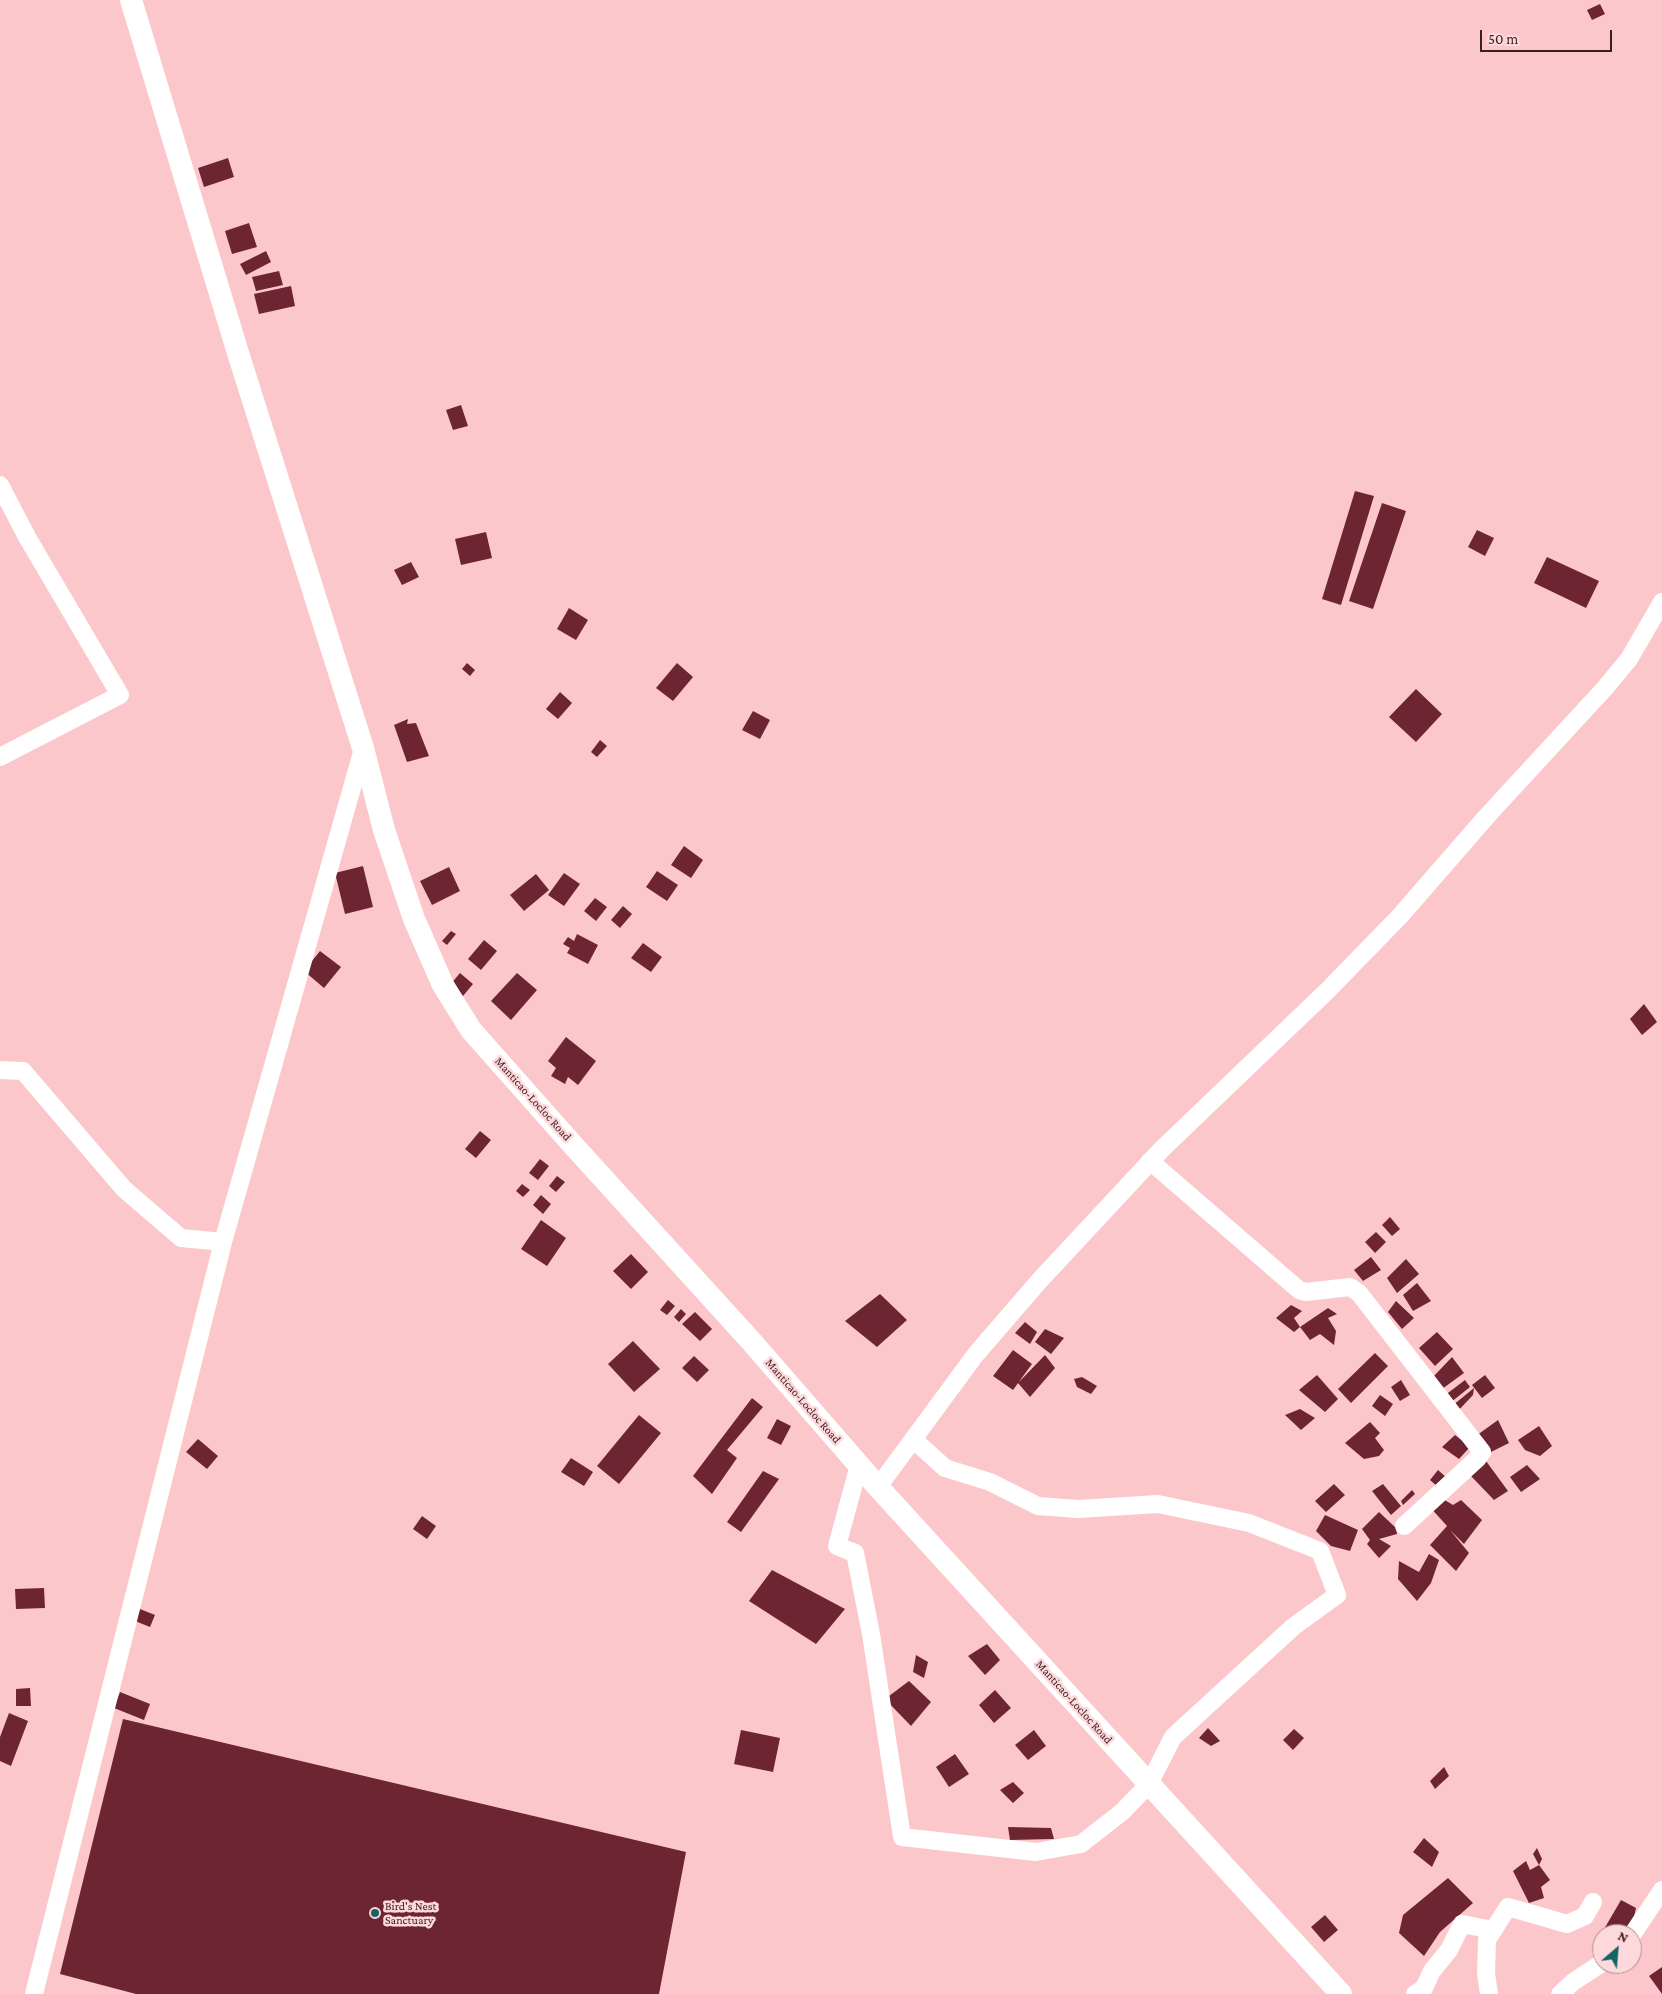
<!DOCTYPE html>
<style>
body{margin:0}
#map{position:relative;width:1662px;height:1994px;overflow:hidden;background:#fcc7cb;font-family:"Crimson Pro",serif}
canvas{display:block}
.north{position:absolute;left:1592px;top:1924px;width:50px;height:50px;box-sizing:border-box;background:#fed9dc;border:1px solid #b18e91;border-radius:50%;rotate:27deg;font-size:14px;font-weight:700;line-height:20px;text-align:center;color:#3e1d21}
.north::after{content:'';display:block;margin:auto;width:18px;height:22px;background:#156463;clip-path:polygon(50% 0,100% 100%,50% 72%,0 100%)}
.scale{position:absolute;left:1480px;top:30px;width:132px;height:22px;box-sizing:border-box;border:2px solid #3e1d21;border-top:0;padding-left:6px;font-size:15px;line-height:18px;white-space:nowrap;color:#3e1d21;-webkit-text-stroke:4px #fed9dc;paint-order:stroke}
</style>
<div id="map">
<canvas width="1662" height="1994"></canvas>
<div class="north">N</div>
<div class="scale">50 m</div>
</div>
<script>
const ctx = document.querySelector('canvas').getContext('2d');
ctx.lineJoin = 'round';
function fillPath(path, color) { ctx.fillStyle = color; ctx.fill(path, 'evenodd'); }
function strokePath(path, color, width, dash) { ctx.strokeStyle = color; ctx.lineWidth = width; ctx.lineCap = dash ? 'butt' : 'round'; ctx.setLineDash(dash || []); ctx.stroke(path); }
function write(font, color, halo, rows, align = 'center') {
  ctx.font = font + ' "Crimson Pro",serif'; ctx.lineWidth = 5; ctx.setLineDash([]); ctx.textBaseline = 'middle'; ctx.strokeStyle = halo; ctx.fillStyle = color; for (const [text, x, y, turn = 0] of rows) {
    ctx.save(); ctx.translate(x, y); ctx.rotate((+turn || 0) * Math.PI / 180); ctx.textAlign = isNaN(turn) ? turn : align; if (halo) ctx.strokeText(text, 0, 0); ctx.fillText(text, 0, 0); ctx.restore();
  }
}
const building = new Path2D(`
 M1600 4 1605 14 1592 20 1587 10Z
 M228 158 234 177 204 187 198 168Z
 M249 223 257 247 232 254 225 231Z
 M266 251 271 262 246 275 240 264Z
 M279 271 283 285 256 291 252 277Z
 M291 286 295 306 259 314 254 294Z
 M461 405 468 426 453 430 446 410Z
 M1355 491 1374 496 1341 605 1322 599Z
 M1382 503 1406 511 1373 609 1349 601Z
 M1477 530 1494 538 1485 556 1468 547Z
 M486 532 492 558 461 565 455 539Z
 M1547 557 1599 581 1586 608 1534 583Z
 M411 562 419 577 402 585 394 570Z
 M569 608 588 620 576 640 557 629Z
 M467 663 475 670 470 676 462 669Z
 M677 663 693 677 673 701 656 688Z
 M1416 689 1442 714 1416 742 1389 717Z
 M560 692 572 703 558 719 546 709Z
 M753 711 770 720 760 739 742 730Z
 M408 719 407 724 416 723 429 756 407 762 394 725Z
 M600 740 607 746 597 757 591 752Z
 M684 846 703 860 691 878 671 865Z
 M363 866 373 907 345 914 335 873Z
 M449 867 460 891 432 905 420 881Z
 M657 871 678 885 667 901 646 887Z
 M564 873 580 884 564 906 548 895Z
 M536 874 549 890 524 911 510 895Z
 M595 898 607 907 596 921 584 911Z
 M623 906 632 914 620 928 611 920Z
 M451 931 456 934 447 945 442 941Z
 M577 934 598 945 588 964 567 953 570 948 563 944 568 937 574 941Z
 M484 940 497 951 481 970 468 959Z
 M643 943 662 957 651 972 631 958Z
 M320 951 341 967 324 988 304 971Z
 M460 973 473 984 463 996 450 985Z
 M517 973 537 990 511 1020 491 1001Z
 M1644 1004 1657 1022 1642 1035 1630 1019Z
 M566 1037 596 1061 578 1085 568 1077 565 1084 551 1076 556 1068 548 1061Z
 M480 1131 491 1140 476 1158 465 1149Z
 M540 1159 549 1166 538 1180 529 1173Z
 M557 1176 565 1182 556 1192 549 1186Z
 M522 1184 530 1190 523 1197 516 1191Z
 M541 1195 551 1204 543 1214 533 1205Z
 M1390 1217 1400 1229 1392 1236 1382 1225Z
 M541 1220 566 1238 547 1266 521 1249Z
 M1376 1232 1386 1242 1375 1253 1365 1242Z
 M631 1254 648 1272 631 1289 613 1271Z
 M1371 1257 1381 1270 1363 1281 1354 1270Z
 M1406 1259 1419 1274 1397 1293 1387 1278Z
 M1417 1283 1431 1301 1413 1311 1403 1295Z
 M880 1294 907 1320 877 1347 845 1321Z
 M668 1300 675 1306 667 1315 660 1310Z
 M1396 1301 1414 1318 1402 1329 1388 1312Z
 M1291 1305 1302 1311 1294 1318 1300 1327 1294 1332 1276 1318Z
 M1328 1308 1337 1314 1328 1318 1336 1331 1334 1345 1320 1334 1310 1340 1300 1327Z
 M681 1309 686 1314 679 1322 674 1317Z
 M695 1312 712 1329 700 1341 682 1324Z
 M1025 1322 1037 1332 1030 1344 1015 1333Z
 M1045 1329 1064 1338 1051 1354 1035 1342Z
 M1437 1332 1453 1349 1435 1366 1419 1348Z
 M633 1341 660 1369 634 1392 608 1364Z
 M1013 1350 1032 1364 1013 1390 993 1376Z
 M1375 1353 1388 1366 1351 1403 1338 1389Z
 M1045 1355 1055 1368 1030 1397 1018 1383Z
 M694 1356 709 1370 697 1382 682 1368Z
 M1452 1357 1464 1373 1442 1389 1433 1377Z
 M1317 1375 1338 1399 1325 1412 1299 1390Z
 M1485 1375 1495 1388 1482 1398 1472 1385Z
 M1082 1377 1097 1386 1091 1394 1077 1387 1074 1379Z
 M1401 1380 1410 1395 1400 1401 1391 1387Z
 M1465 1380 1470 1387 1450 1403 1444 1396Z
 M1474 1388 1473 1395 1457 1412 1452 1406Z
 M1380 1395 1393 1404 1385 1416 1372 1406Z
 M752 1398 763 1407 727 1450 737 1458 712 1494 693 1476Z
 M1300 1409 1315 1418 1301 1430 1285 1415Z
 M639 1415 661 1433 619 1484 597 1466Z
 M777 1419 791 1426 781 1445 767 1438Z
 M1498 1420 1509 1443 1491 1452 1473 1438Z
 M1370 1422 1380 1433 1375 1438 1384 1450 1379 1456 1364 1459 1345 1443Z
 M1539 1426 1552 1446 1540 1456 1525 1450 1518 1440Z
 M1455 1435 1470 1447 1459 1459 1442 1447Z
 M198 1439 218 1456 207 1469 186 1452Z
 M571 1458 593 1472 584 1486 561 1472Z
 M1486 1461 1508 1491 1494 1500 1470 1475Z
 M1527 1465 1540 1479 1521 1492 1510 1477Z
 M1438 1470 1447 1478 1438 1487 1430 1480Z
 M763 1471 779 1479 741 1532 727 1522Z
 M1334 1484 1345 1495 1326 1512 1315 1501Z
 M1383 1484 1401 1506 1391 1515 1372 1491Z
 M1412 1490 1415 1494 1403 1505 1401 1501Z
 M1443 1499 1453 1505 1461 1500 1482 1520 1464 1544 1450 1530 1469 1553 1456 1571 1430 1545 1447 1526 1428 1505Z
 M1379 1512 1396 1528 1397 1534 1379 1539 1391 1546 1379 1558 1367 1544 1370 1540 1362 1529Z
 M1325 1515 1358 1530 1350 1551 1331 1546 1316 1531Z
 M422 1516 436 1526 427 1539 413 1529Z
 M1429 1554 1439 1560 1431 1583 1417 1601 1398 1579 1399 1561 1419 1572Z
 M772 1570 845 1609 816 1644 749 1601Z
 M44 1588 45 1608 16 1609 15 1589Z
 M140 1609 155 1615 150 1627 135 1621Z
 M987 1644 1000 1660 985 1675 968 1656Z
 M916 1655 928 1662 924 1678 913 1672Z
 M909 1681 931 1702 911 1726 885 1699Z
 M30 1688 31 1706H16V1689Z
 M995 1690 1011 1708 994 1723 979 1705Z
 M120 1692 150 1704 144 1720 114 1708Z
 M9 1713 28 1721 11 1766 0 1761V1737Z
 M123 1719 686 1852 659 1994H136L60 1974Z
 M1208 1728 1220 1741 1211 1746 1199 1738Z
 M1294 1729 1304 1738 1293 1750 1283 1740Z
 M741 1730 780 1738 773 1772 734 1764Z
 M1034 1730 1046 1746 1028 1760 1015 1745Z
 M955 1754 969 1774 949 1787 936 1767Z
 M1444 1767 1449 1776 1435 1789 1430 1781Z
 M1013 1782 1024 1793 1013 1803 1000 1790Z
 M1008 1827 1051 1828 1054 1839 1010 1840Z
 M1424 1838 1439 1852 1432 1867 1413 1852Z
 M1537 1848 1542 1859 1539 1865 1533 1854Z
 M1526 1861 1530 1870 1539 1865 1550 1880 1541 1887 1544 1898 1529 1903 1513 1871Z
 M1448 1878 1473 1903 1440 1932 1424 1956 1399 1933 1403 1915Z
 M1621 1900 1636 1908 1632 1926 1622 1934H1602V1937L1600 1936Z
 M1325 1915 1338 1930 1324 1942 1311 1927Z
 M1662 1967V1994L1649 1976Z`);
const minor = new Path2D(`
 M0 485 27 537 120 695 0 757
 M0 1070 23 1071 124 1189 181 1238 223 1242
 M1150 1161 1299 1290 1306 1292 1350 1287 1359 1293 1479 1448 1482 1452 1478 1458 1404 1526
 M859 1465 837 1546 855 1553 871 1634 902 1837 1036 1852 1081 1844 1122 1812 1149 1784 1173 1737 1293 1627 1337 1595 1320 1551 1249 1523 1158 1504 1078 1509 1038 1506 990 1482 945 1468 913 1439
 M878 1487 976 1354 1040 1280 1162 1149 1327 991 1400 916 1487 816 1605 688 1629 659 1662 602
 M1632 1935 1662 1890
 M34 1994 223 1242 363 749
 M1415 1994 1424 1988 1432 1971 1449 1950 1462 1924 1493 1930
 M1489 1994 1486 1973 1487 1940 1508 1907 1567 1924 1585 1916 1593 1902
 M1560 1994 1573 1982 1602 1963`);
const tertiary = new Path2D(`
 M131 0 238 353 363 748 384 830 414 919 443 985 471 1030 572 1144 751 1341 878 1487 1341 1994`);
const markers = [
 [375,1913,5,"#156463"]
];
const streetNames = [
 ["Manticao-Locloc Road",533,1099,48],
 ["Manticao-Locloc Road",803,1401,49],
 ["Manticao-Locloc Road",1074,1702,48]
];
const poiNames = [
 ["Bird's Nest",385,1906],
 ["Sanctuary",385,1920]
];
fillPath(building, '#6c2531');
strokePath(minor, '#fff', 18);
strokePath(tertiary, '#fff', 22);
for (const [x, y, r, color] of markers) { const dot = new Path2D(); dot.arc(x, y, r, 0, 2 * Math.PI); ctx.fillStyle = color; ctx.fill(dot); strokePath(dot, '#fed9dc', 2); }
write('12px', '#3e1d21', '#fed9dc', streetNames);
write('12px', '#3e1d21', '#fed9dc', poiNames, 'left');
</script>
